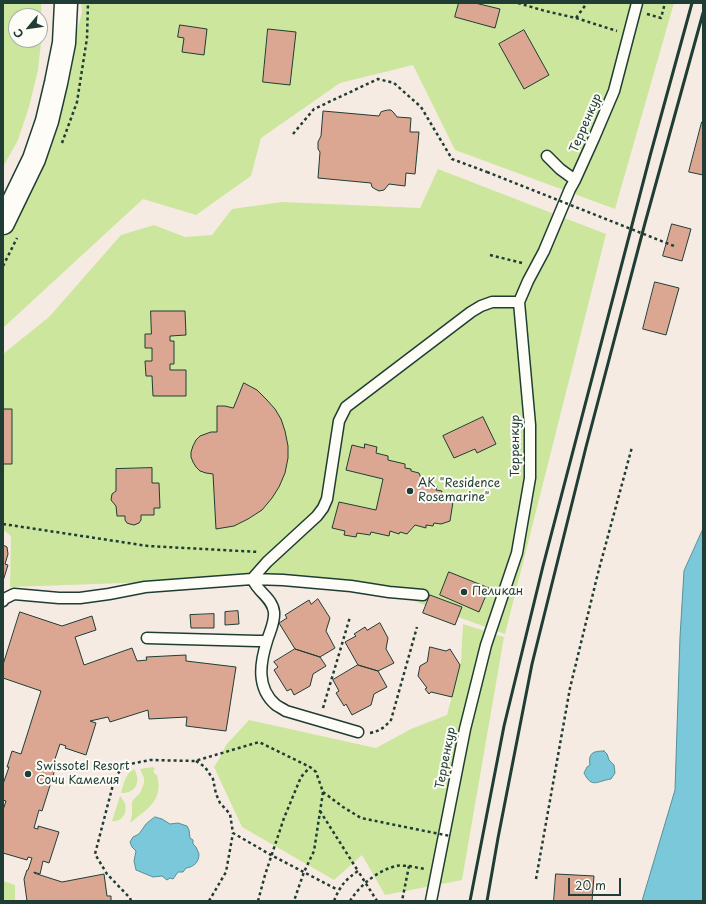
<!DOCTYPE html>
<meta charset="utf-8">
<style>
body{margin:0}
#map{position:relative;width:706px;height:904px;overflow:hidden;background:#f6ebe3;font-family:"Playpen Sans",sans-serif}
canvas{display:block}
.frame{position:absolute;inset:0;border:4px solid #1f3d34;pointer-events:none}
.north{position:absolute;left:8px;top:8px;width:40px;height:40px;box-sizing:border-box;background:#fdfcf7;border:1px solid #a4b0a9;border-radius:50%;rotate:241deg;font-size:11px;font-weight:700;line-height:16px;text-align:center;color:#1f3d34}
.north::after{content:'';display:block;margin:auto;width:14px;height:18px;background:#1f3d34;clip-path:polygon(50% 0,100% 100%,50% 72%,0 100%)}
.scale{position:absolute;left:568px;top:878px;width:53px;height:18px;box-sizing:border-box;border:2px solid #1f3d34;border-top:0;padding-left:5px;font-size:12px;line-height:14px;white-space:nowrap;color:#1f3d34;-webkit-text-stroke:3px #fdfcf7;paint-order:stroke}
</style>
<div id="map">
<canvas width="706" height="904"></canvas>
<div class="frame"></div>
<div class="north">С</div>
<div class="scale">20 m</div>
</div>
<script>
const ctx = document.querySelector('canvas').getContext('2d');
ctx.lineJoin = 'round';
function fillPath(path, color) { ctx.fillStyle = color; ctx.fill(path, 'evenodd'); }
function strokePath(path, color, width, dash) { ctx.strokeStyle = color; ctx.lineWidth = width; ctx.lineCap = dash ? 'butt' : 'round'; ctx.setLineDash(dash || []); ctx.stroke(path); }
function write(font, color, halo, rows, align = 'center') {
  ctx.font = font + ' "Playpen Sans",sans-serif'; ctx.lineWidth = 4; ctx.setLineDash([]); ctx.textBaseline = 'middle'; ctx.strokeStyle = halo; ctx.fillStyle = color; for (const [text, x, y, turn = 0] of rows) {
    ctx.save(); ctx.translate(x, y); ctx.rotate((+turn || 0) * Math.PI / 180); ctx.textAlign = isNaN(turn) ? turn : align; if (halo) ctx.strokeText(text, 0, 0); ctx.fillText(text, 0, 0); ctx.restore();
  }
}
const green = new Path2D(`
 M3 3H41L42 34 38 70 29 107 18 140 3 167ZM16 16H40V40H16Z
 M81 3H674L615 209 455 150 413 65 340 83 261 138 251 176 196 215 143 199 3 328V239L52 130 82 12Z
 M438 169 606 234 505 634 411 600 266 578 10 587 11 536 3 530V354L49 317 121 235 154 225 185 237 212 235 232 209 282 202 420 208Z
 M463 624 504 637 462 880 385 895 362 855 334 880 242 827 214 767 219 759 226 745 249 720 376 748 411 729 447 715 461 661Z
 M153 767 155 769 153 771 156 775H157C164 801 147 809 130 823L132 815V803L133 800 140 793 144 783V778L140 769Z
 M134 769C142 782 135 794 121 793 124 784 125 774 134 769Z
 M120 796C122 798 124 801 125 804 128 813 121 823 112 821Z
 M3 881 15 885V901H3Z`);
const water = new Path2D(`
 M703 529V901H642L675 790 680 637 684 571Z
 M604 751 607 754 609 760 614 765 615 773 611 779C597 781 592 789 584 773L587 767 590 765C588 753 593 751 604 751Z
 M155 817 162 819 170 824 178 823 187 826 189 830 190 838 193 840V844L196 847 199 854C199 862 194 867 186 868L183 872H178L173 879 170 878 167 880 162 876 153 877 136 870 134 861 136 851 132 847 130 842 133 837 139 834 146 824Z`);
const building = new Path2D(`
 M459 3H475L500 9 495 28 455 17Z
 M180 25 207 29 204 55 182 52 184 38 178 37Z
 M268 29 296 32 290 85 263 82Z
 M524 30 549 75 524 89 499 44Z
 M388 110H391L394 113 397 117 411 118 410 132H419L415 174 406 173 405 186 389 184 384 190 379 191 375 189 372 187 371 183 318 178 320 152 318 149V142L321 136 323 111 379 116 381 112Z
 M702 122H703V175L689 172Z
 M672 224 691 229 682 261 663 256Z
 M655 282 679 288 666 335 643 329Z
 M151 311H185L186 335 170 336V341H174V364H170V370H186V396H153L152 376H146L145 361H152V348H145V334H151Z
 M244 383 257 390 266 399 275 409 281 419 285 431 288 446V458L285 473 279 487 272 498 262 510 248 519 234 526 216 529 213 474 206 473 200 471 196 467 193 462 191 457V452L193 446 196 440 200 436 211 432H217V406H225L233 408Z
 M3 409H12V464H3Z
 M483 417 496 444 477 453 475 449 454 458 443 436Z
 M365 444 377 447 376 453 388 456V460L405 464V468L411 469V471L419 473 423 483 437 486 436 490 442 491 441 494 448 496 453 502 450 521 441 524 434 523 433 526 426 525V528L415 525 407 534 400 532 399 534 390 531 389 536 371 532 370 535 357 533 356 537 344 535 345 531 332 528 339 502 376 510 383 479 346 470 352 445 364 448Z
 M152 468V483H159L160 508H154V515H141V520L139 523 134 525 130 524 127 523 125 520V516H117L116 506 111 500 112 494 116 491V469Z
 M3 545 7 547 8 554 5 564 8 565 3 581Z
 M449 572 489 588 479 612 440 595Z
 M430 595 462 607 455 625 423 613Z
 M318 599 330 618 326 631 335 648 320 657 295 649 279 623 287 618 285 615 309 600 311 604Z
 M238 611 239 624 225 625V612Z
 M20 612 62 626 92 616 96 630 75 637 84 665 132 648 137 661 147 660 146 657 186 655V661L236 667 226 731 186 726 187 717 149 719 148 710 110 722 108 717 90 721 96 723 86 755 65 748 66 746 60 744 54 762 57 763 42 811 39 810 34 828 38 829V826L59 832 49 863 43 861 40 874 34 872V873L62 882 104 874 107 896H111V901H27L24 879 27 870H28L32 858 28 857 27 860 3 853V810L6 801 3 800V784L9 767H7L12 751 21 754 41 691 3 678V665Z
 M214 614V628H191L190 615Z
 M380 623 388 638 386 649 394 663 378 671 358 665 345 642 356 636 354 634 365 627 367 630Z
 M430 647 446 651 450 649 460 665 452 697 431 692 429 694 425 689 427 688 418 676 420 666 427 662Z
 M295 649 320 657 326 666 313 674 310 686 294 695 291 689 287 691 274 670 278 667 274 662Z
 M358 665 378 671 387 687 374 694 371 705 352 715 346 704 344 706 336 693 339 691 333 680Z
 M556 874 594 876 592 901H554Z`);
const path = new Path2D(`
 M518 3 545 11 576 18 587 3
 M647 14 661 18 665 3
 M576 18 617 31
 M293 134 314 109 378 79 394 83 421 107 452 159 487 172
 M62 143 77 102 87 38 88 3
 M490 255 522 263
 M3 266 17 238
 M3 524 148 546 259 552
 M323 708 350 617
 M370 733C380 731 385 727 391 720L417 627
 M196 761 205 767 213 779 216 794 220 803 230 814 233 833 271 855 338 890
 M323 792 343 807 361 818 410 828
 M320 811 358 871
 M409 866 425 869
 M536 879 570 688 598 573 632 447
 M131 901 130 898 107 874 95 854 115 777 125 765 150 760 195 761 259 742 310 767
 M209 901 226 872 233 833
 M258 901 265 875 284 818 301 777 310 767 316 772 323 792 314 851 304 872 296 895 294 901
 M334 901C340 886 345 880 358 871L377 901
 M350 901C360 885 377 871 396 866 400 865 405 866 409 866L402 901`);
const lane = new Path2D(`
 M547 156 560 169 575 180
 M252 579 267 562 317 516 323 508 327 499 339 421 346 407 471 312 481 306 492 302H519
 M252 579 283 580 351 586 389 592 423 595
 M3 601 4 599 14 594 59 598H80L109 594 145 587 252 579C254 582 256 586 259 589 265 596 273 602 274 612 275 622 270 631 267 641 260 663 256 688 276 705 279 707 283 709 286 711L358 732
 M147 638 257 641H267
 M431 901 465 729 486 645 517 553 530 478V425L519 302 528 281 544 251 570 189 575 180 594 138 614 91 637 3`);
const primary = new Path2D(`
 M3 223 34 159 47 121 56 83 64 43 66 3`);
const rail = new Path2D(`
 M470 901 504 726 543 566 650 156 692 3
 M487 901 498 838 532 664 586 447 645 223 703 13`);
const pathBridge = new Path2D(`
 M487 172 674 246
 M410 828 450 836`);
const markers = [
 [410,491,4,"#1f3d34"],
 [464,592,4,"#1f3d34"],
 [28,774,4,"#1f3d34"]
];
const streetNames = [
 ["Терренкур",586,123,-67],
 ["Терренкур",516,446,-90],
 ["Терренкур",446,758,-79]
];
const poiNames = [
 ["АК \"Residence",418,484],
 ["Rosemarine\"",418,498],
 ["Пеликан",472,592],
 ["Swissotel Resort",36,767],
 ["Сочи Камелия",36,781]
];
fillPath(green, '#cce79d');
fillPath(water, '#7ac8d9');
strokePath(water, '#569097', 1);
fillPath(building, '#dca792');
strokePath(building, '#1f3d34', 1);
strokePath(lane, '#1f3d34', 13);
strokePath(primary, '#1f3d34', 25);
strokePath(path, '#1f3d34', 2.5, [3, 3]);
strokePath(lane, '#fdfcf7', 10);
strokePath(primary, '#fdfcf7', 22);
strokePath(rail, '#1f3d34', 3);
strokePath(pathBridge, '#1f3d34', 2.5, [3, 3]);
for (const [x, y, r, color] of markers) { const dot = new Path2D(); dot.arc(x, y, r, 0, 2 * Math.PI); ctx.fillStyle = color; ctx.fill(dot); strokePath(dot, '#fdfcf7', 1.5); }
write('12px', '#1f3d34', '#fdfcf7', streetNames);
write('12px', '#1f3d34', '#fdfcf7', poiNames, 'left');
</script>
